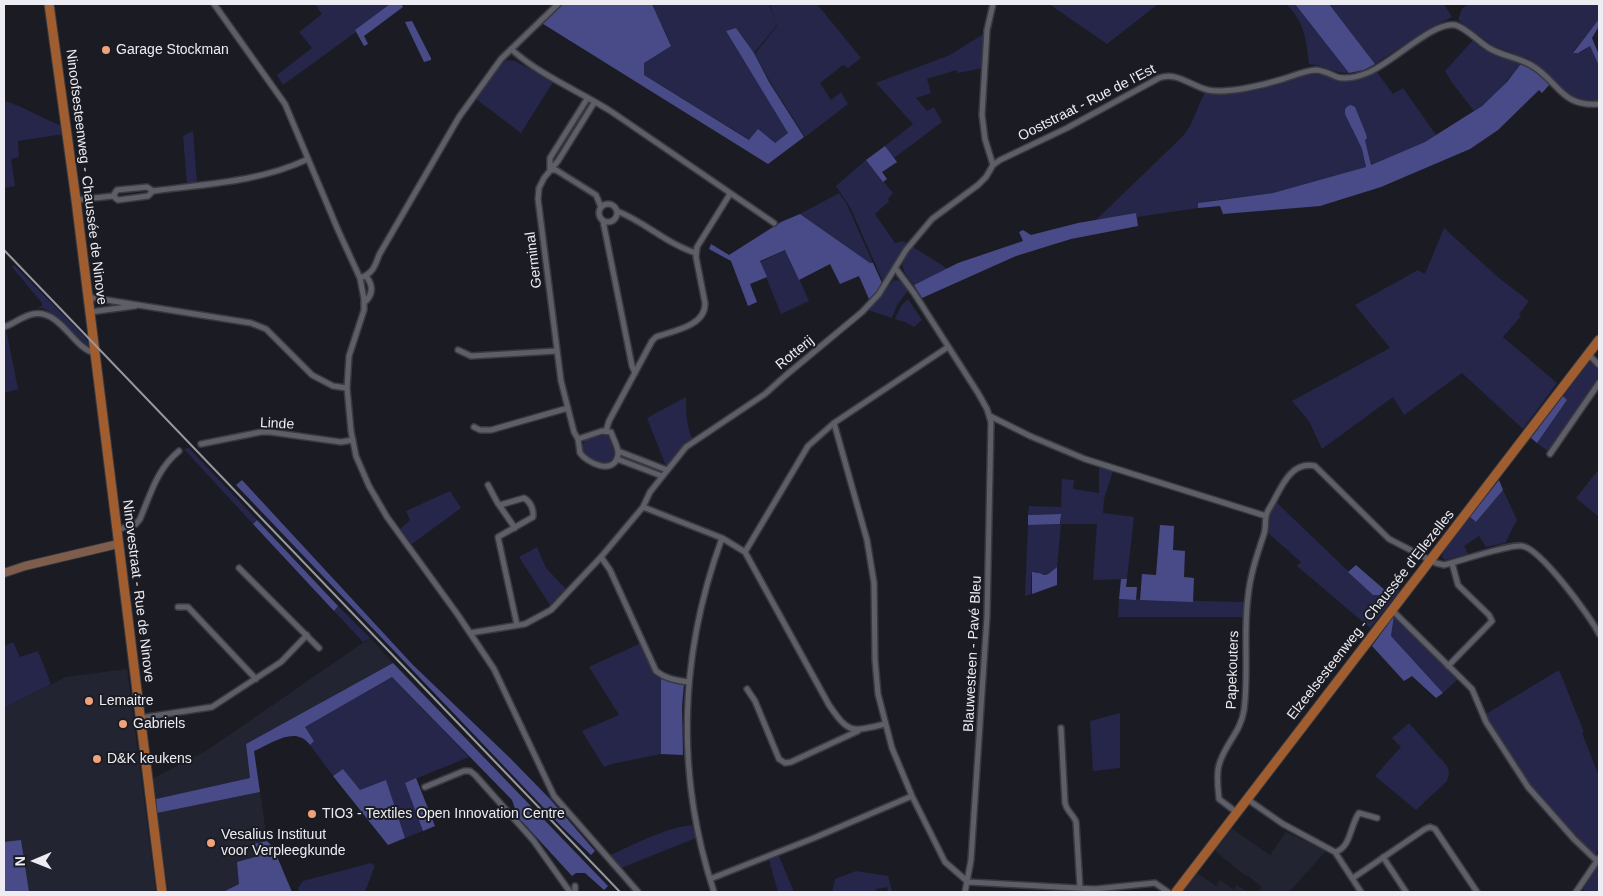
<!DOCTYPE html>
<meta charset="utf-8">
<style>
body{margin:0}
#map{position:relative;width:1603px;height:896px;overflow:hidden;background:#1b1c23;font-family:Helvetica,sans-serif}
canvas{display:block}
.frame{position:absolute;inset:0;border:5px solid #ececf2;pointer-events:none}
.north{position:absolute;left:10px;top:836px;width:50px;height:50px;-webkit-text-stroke:4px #1b1c23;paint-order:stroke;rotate:269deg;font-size:14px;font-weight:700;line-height:20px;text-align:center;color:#ececf2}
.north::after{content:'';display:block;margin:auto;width:18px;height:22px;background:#ececf2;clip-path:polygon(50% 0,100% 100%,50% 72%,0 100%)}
</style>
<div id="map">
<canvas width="1603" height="896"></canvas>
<div class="frame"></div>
<div class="north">N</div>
</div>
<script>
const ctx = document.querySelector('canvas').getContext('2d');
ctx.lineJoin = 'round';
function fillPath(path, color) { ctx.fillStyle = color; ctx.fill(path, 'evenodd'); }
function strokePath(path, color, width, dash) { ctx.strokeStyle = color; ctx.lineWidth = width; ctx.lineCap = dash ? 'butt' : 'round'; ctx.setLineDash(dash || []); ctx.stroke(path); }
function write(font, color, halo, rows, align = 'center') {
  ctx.font = font + ' Helvetica,sans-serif'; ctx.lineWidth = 4; ctx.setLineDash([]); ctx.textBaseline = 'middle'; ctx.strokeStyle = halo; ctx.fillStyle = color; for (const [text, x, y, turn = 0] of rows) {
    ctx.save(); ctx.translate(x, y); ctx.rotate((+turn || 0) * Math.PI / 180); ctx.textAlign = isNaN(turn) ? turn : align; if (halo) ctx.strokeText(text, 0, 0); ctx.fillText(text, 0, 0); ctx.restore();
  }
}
const built = new Path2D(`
 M370 638 393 663 246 744 250 778 156 799 152 779 209 749Z
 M127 669 156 892H4V708L66 677Z
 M260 792 267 841 254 844 256 857 239 884 223 892H168L157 813Z
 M1231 828 1270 855 1286 832 1326 851 1289 892H1259L1262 887 1247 875 1246 876 1214 850Z
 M1197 873 1216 886 1220 880 1234 890 1237 885 1247 892H1181Z`);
const green = new Path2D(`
 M315 4H390L355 30 356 32 283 85 277 75 312 48 299 32 322 14Z
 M652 4H769L777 25 754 53 736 28 726 31 788 133 775 143 750 140 644 75V63L671 45Z
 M770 4H817L861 58 848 68 843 65 820 83 831 100 841 92 848 104 805 137 770 82 755 54 777 26Z
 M1049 4H1158L1107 44Z
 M1286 4H1295L1349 73C1335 74 1323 65 1309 64 1306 38 1305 23 1286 4Z
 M1329 4H1444L1452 17 1425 31 1375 64Z
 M1468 4H1599V19L1573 52H1581L1590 46 1599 66V101L1585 100 1573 97 1529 59 1493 46 1458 20 1462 9Z
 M985 33 983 68 958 73 956 70 927 79 931 93 916 98 927 111 934 107 942 122 894 158 885 146 913 124 876 83 950 55Z
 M1473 40 1490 51 1530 66 1520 65C1507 82 1491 100 1474 111L1453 84 1445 71Z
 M508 60 515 61 553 82 521 133 476 99 501 64Z
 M1376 71 1393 94 1403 88 1436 135 1425 142 1371 165 1365 140 1352 129 1362 149 1366 167 1273 193 1209 201 1199 203 1198 208 1137 217 1136 214 1096 220 1184 135 1190 126 1205 92 1214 93 1307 74 1323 75 1340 80Z
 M4 101C24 106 42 119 62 126L63 134 18 141 19 157 11 159 15 186 4 188Z
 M193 131 197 183 187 185 183 136Z
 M866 160 893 193 888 199 889 201 875 214 895 243 903 241 908 244 884 284 851 209 836 186Z
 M839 193 847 205 873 263H870L800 214Z
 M1444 228 1499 278 1529 301 1519 314 1521 316 1503 337 1557 383 1523 429 1462 373 1404 415 1393 397 1322 449 1309 421 1292 401 1390 348 1355 305 1418 270 1425 274Z
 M913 247 942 265 947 269 914 285C901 268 897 264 913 247Z
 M786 250 809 301 781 314 760 262Z
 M14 265 86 338 89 345 88 346 50 312 43 308H37L42 306V303L12 267Z
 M894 280 901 281 908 291 897 305 892 318 868 310Z
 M908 299 922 320 914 327 905 322 895 319 901 306Z
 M6 329 18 389 4 393V330Z
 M1589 361 1599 368V378L1548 451 1537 443 1567 400 1563 396Z
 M686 397C686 412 686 424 692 438L676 453 670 463 666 466 647 418Z
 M605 435 610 438 615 455C608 471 584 461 582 446L586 439Z
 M189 448 257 520 253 524 184 449Z
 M1099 467 1113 471 1104 499 1103 513 1134 517 1127 579 1093 580 1097 524H1061L1057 567C1049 574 1045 577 1035 571L1031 575V594L1025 596 1028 525 1061 524V514L1028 515 1029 506 1061 507 1062 479 1074 480 1073 489 1099 493Z
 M1599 469V517L1576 498Z
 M1503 490 1517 520 1505 543 1486 547 1479 536 1464 546 1468 554 1445 560 1442 557 1443 552 1470 517 1476 522Z
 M450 491 461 508 412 544 400 529 410 520 406 511Z
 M1276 502 1373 595H1384L1392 586 1400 591 1370 628 1297 566 1301 562 1267 532 1270 516Z
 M537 547 546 568 566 589 550 605 519 557Z
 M1119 599 1244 602V617H1118Z
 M338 606 370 638 363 642 334 611Z
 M1394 616 1458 679 1443 693 1391 636Z
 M13 642 20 657 38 651 51 684 4 708V646Z
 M641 643 655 674 661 679V754L612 764 604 767 582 731 619 715 589 667Z
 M1559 670 1584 732 1582 733 1599 776V849L1594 857 1535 793 1486 720V714Z
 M392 677 469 757 405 783 423 831 405 838 386 781 360 791 343 769 333 776 310 745 314 741 305 727Z
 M1120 713V768L1093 771 1090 721Z
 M1409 723 1447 766 1449 773 1447 781 1416 810 1375 776 1401 747 1392 738Z
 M692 825 696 838 621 868 610 855C636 844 664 828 692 825Z
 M779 856 794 892H778L769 860Z
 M371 863 374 865V868L365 892H299L298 888 303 881Z
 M1599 864V892H1587L1583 889Z
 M856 871 888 876 892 891H888L887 887 876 889 875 892H832L835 879Z`);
const forest = new Path2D(`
 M390 4H401L403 7 364 36 368 44 364 46 355 30Z
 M563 4H652L671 46 644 63V75L749 140 758 129 775 143 788 133 726 31 736 28 754 53 769 82 804 137 768 164 540 22Z
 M1295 4H1329L1375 64 1364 70 1349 73Z
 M1599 19V26L1592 38 1599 55V66L1590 46 1578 53H1573Z
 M412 21 431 58V60L424 62 405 22Z
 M1523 64 1530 66 1550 84 1542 93 1539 90 1498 130 1470 149 1381 187 1320 206 1223 214 1220 206 1198 208V203L1273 193 1366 167 1362 149 1345 114V109L1348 106 1351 105 1355 107 1366 134 1367 138 1365 140 1371 165 1425 142 1482 106 1507 82 1520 65Z
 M885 146 897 162 882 172 887 179 883 182 866 160Z
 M1136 213 1138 226 1071 239 1016 256 922 298 914 285 958 263 1023 241 1019 232 1023 230 1031 235 1078 223Z
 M800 214 870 263H873L883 285 869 299 859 276 840 284 830 264 799 280 785 250 760 261 767 277 750 284 757 302 748 306 731 261 709 249 711 244 729 255 781 222Z
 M1563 396 1567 400 1537 443 1531 438Z
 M242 480 413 665 510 758 550 799 595 851 591 855 562 827 236 485Z
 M1499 480 1503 490 1476 522 1470 517Z
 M1061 514 1060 524 1028 525V515Z
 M257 520 338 606 334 611 253 524Z
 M1160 525 1174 526 1173 550 1185 551 1184 577 1194 578 1193 602 1140 600 1142 574 1156 575Z
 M1356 565 1387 592 1384 595H1373L1348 572Z
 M1057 567V585L1032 594V572C1047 573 1042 580 1057 567Z
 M1121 579H1127L1126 587H1137L1136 600 1119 599Z
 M1394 616 1391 636 1443 693 1436 698 1412 676 1404 681 1372 646Z
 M393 663 608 886 604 890 585 873H576L572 876 518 817 512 800 392 677 305 727 314 741 310 745C296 725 272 743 254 751L260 792 157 813 156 799 250 778 246 744Z
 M661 679 684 684 682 707 683 755 661 754Z
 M343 769 360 790 386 780 405 838 388 845 333 776Z
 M416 778 435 826 423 831 405 783Z
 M21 840 29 892H4V842Z
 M267 841 273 847 292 892H223L239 884 237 862 255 857 254 844Z`);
const minor = new Path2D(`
 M214 4 285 104 338 230 360 278 364 299V310L349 356 347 388 351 431 356 456 369 486 387 517 458 615 494 669 554 796 638 892
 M993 4 987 30 982 115 985 139 993 165
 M511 49C541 76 579 91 612 112L774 223
 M550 170V158L587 99
 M550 170H556L596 195 601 207
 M113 196 118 200 148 196 153 191
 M76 200 113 196 117 190 147 187 153 191C205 184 260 182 308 159
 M599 213a9 9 0 1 1 18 0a9 9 0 1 1-18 0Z
 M617 211C645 222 667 244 696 253
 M603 221 632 366 635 373
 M896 269 914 293 978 393 987 409 991 422 987 616 971 860 965 892
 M360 278C372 274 375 267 379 255L459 117 501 59 558 4
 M88 297 251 323 266 329 312 375 333 386 347 388
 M364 303C374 294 373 285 366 276
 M90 312 135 306
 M4 327C14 324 22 316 33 314 61 309 73 349 95 353
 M458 350 471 356 557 351
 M1588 354 1599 365
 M990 416 1030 436 1085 459 1266 516
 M834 423 867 540 874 583 875 660 878 694 892 748 912 796 945 862 968 882
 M474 427 480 430H491L568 408
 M606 431 609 421 652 341 656 337C673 331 706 326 705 303L696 257 697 247 730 194
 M578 439 602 431 611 432C613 439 619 447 618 455 614 476 587 463 580 453L578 439 574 432 561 381 538 199 539 188 544 178 558 161 594 103
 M201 444 261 432H270L341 442 353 440
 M618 451 667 470
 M1550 454 1599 383
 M617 459 662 476
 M488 485 497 502 515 528
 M500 505 524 498C531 502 534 510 533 517L498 537 517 625
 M643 507 722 538 745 552 829 705C849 734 851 732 885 724
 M116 530 136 524 140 519C151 493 157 469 179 451
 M745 552 808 446 834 423 948 347
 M601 557 610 570 656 671C666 679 676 680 688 682
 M239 568 319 648
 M178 607H188L256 679
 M1392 610 1472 689 1486 722 1528 787 1574 839 1597 861
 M470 633 525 624 551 610 601 557 643 507 650 492 686 447 765 394 785 376 862 312 879 294 906 250 932 219 978 185 986 177 993 165 1000 160 1067 128 1159 78C1176 71 1191 86 1208 90 1227 94 1264 85 1283 79 1293 76 1304 71 1315 70 1323 70 1330 74 1337 77 1347 80 1357 77 1367 73 1390 65 1433 21 1455 25 1465 27 1479 42 1489 48 1502 56 1517 57 1531 65 1559 81 1560 107 1599 104
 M1448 666 1492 621 1489 615 1458 585 1452 563
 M747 689 755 701 779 759 785 763 791 762 858 731
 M140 718 212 707 281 662 307 635
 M1061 728 1065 803C1067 812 1074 815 1076 822L1080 888
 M425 787 464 771H470L475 775 533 840 570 892
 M1247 799 1283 824 1335 852 1361 892
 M1236 812 1219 799C1218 788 1216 775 1219 765 1224 745 1241 732 1244 710 1249 673 1243 634 1248 597 1250 575 1257 555 1264 534 1266 528 1265 522 1266 516 1267 511 1271 506 1273 502 1282 485 1292 461 1315 466L1389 539 1436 563 1444 565C1460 561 1510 544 1522 546 1540 548 1591 617 1599 634
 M1335 852C1351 848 1350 825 1359 813L1377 818
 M1383 857 1406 892
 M1353 878 1425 829 1430 827 1435 829 1477 892
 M710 879 814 838 912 796
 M968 882 1095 889 1155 883 1168 892
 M575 886V892
 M714 892C675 773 679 656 722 538
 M1576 892 1599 858`);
const secondary = new Path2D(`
 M4 573 25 566 118 544`);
const primary = new Path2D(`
 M49 4 76 200 162 892
 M1176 892 1599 340`);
const rail = new Path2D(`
 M4 250 620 892`);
const markers = [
 [106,50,5,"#f0a27a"],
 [89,701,5,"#f0a27a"],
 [123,724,5,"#f0a27a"],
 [97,759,5,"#f0a27a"],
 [312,814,5,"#f0a27a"],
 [211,843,5,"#f0a27a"]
];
const poiNames = [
 ["Garage Stockman",116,50],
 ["Lemaitre",99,701],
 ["Gabriels",133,724],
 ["D&K keukens",107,759],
 ["TIO3 - Textiles Open Innovation Centre",322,814],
 ["Vesalius Instituut",221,835],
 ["voor Verpleegkunde",221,851]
];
const streetNames = [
 ["Ooststraat - Rue de l'Est",1087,103,-27],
 ["Ninoofsesteenweg - Chaussée de Ninove",86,177,83],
 ["Germinal",534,260,-97],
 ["Rotterij",795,353,-39],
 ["Linde",277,424,3],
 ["Ninovestraat - Rue de Ninove",138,591,83],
 ["Elzeelsesteenweg - Chaussée d'Ellezelles",1371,615,-52],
 ["Blauwesteen - Pavé Bleu",973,654,-87],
 ["Papekouters",1233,670,-88]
];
fillPath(built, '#232432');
fillPath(green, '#252649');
fillPath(forest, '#494b89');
strokePath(minor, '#39393f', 8);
strokePath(secondary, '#39393f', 10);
strokePath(primary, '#39393f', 11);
strokePath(minor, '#5d5e67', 5);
strokePath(secondary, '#7f5d4c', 8);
strokePath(primary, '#a05d30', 9);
strokePath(rail, '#97979d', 2);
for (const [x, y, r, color] of markers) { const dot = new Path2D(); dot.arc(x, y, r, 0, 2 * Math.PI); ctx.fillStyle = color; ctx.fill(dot); strokePath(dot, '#1b1c23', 2); }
write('14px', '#ececf2', '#1b1c23', poiNames, 'left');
write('14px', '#ececf2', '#1b1c23', streetNames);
</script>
